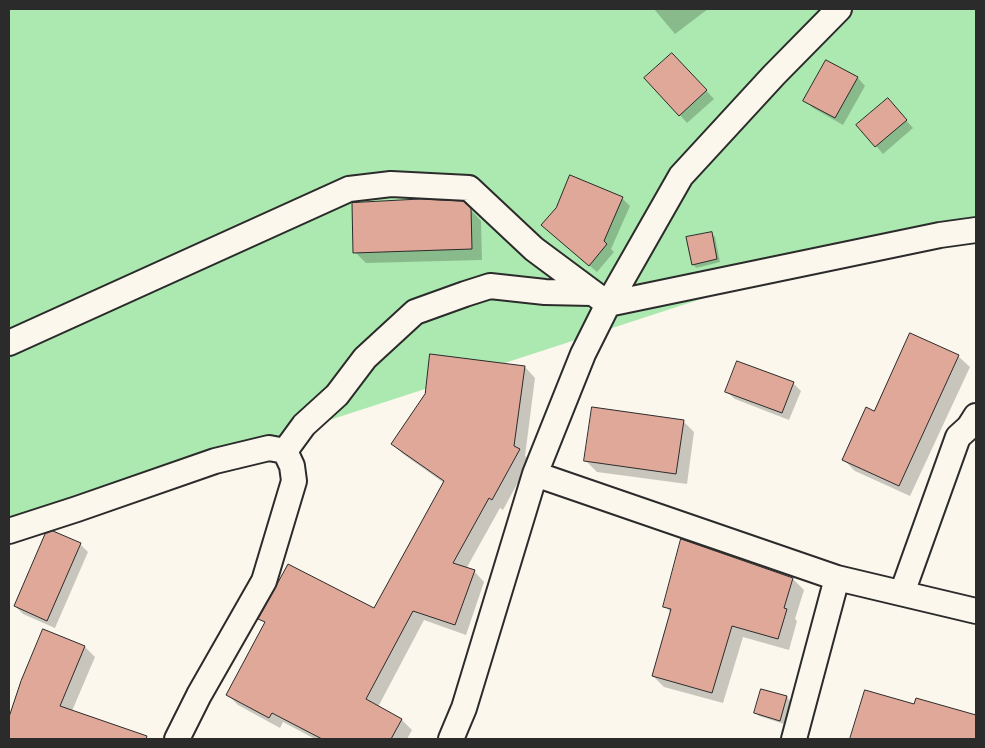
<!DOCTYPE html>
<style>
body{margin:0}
#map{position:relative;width:985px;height:748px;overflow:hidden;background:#fbf7ec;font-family:Delius,sans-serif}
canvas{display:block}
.frame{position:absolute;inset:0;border:10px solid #2b2b2b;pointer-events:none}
</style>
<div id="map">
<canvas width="985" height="748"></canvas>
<div class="frame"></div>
</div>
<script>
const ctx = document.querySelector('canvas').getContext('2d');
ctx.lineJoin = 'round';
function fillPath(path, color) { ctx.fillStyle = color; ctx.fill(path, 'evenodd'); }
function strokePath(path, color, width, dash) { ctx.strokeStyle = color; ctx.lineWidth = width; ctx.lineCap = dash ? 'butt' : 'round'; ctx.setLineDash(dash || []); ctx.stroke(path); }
const green = new Path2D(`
 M9 9H976V216L735 288 210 459 9 521Z`);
const shadow = new Path2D(`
 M654 9H708L675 34Z
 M827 61 858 78 865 86 843 125 813 108 805 100Z
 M680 62 714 99 687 123 680 115Z
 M895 108 913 128 883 154 876 146Z
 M622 198 630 206 611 249 614 252 597 272 550 232Z
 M470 209 481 221 482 260 366 263 355 252Z
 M711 233 715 237 720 262 696 268 693 264Z
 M958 356 970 367 910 496 855 471 844 460 875 412Z
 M525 367 535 378 525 456 530 460 503 510 500 508 466 569 474 571 484 582 466 635 424 620 378 707 402 720 412 730 407 739H315L283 722 280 728 238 705 228 695 266 624 260 618 375 610 444 483 403 454 392 443Z
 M793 383 801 391 789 420 735 399 727 392Z
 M683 421 694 432 687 484 597 472 586 461Z
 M80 544 88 552 55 628 23 614 15 606Z
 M793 579 804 590 795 619 797 621 789 650 743 637 723 703 664 687 653 676 671 613 665 606Z
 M44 630 85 647 95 657 72 711 138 734 144 739H9V719Z
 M762 690 787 697 790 701 784 724 759 716 756 713Z
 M865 691 915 705 917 699 976 716V739H851Z`);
const building = new Path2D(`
 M672 53 707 90 679 116 644 78Z
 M826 60 858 77 835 118 803 101Z
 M888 98 907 120 875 147 856 125Z
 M570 175 623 197 604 241 607 244 589 266 541 225 556 208Z
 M421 199 463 201 471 208 472 249 353 253 352 203Z
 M712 232 717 259 692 265 686 237Z
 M910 333 959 355 899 486 842 460 866 407 874 411Z
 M430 354 525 366 514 446 520 449 492 500 489 498 453 563 475 570 455 625 413 611 366 699 402 719 391 739H322L272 713 269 718 226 695 265 622 258 619 288 564 374 608 444 481 391 444 425 394Z
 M737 361 794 382 782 413 725 392Z
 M592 407 684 420 676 474 584 461Z
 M53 531 81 543 47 621 14 606 45 534Z
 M681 539 793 578 784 608 787 609 778 639 732 626 712 693 652 676 671 609 663 607Z
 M43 629 85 646 60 706 147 736 146 739H9V717L21 681Z
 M761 689 787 696 780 721 754 713Z
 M865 690 914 704 916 698 976 715V739H850Z`);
const minor = new Path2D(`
 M9 343 349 189 391 184 469 188 534 249 608 304 940 235 976 230
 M285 451 304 425 337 395 365 358 415 312 465 294 490 286 545 292 592 293
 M535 474 837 578 976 611
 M9 531 77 509 215 461 269 448 285 451
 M902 593 958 437 969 427 976 416
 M177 739 199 695 264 581 294 481 292 466 285 451
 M451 739 464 708 535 474 583 354 608 304 681 176 774 75 839 9
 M794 739 837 578`);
fillPath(green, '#ace9b0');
fillPath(shadow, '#0003');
fillPath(building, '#e0a898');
strokePath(building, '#2b2b2b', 1);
strokePath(minor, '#2b2b2b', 28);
strokePath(minor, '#fbf7ec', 24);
</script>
